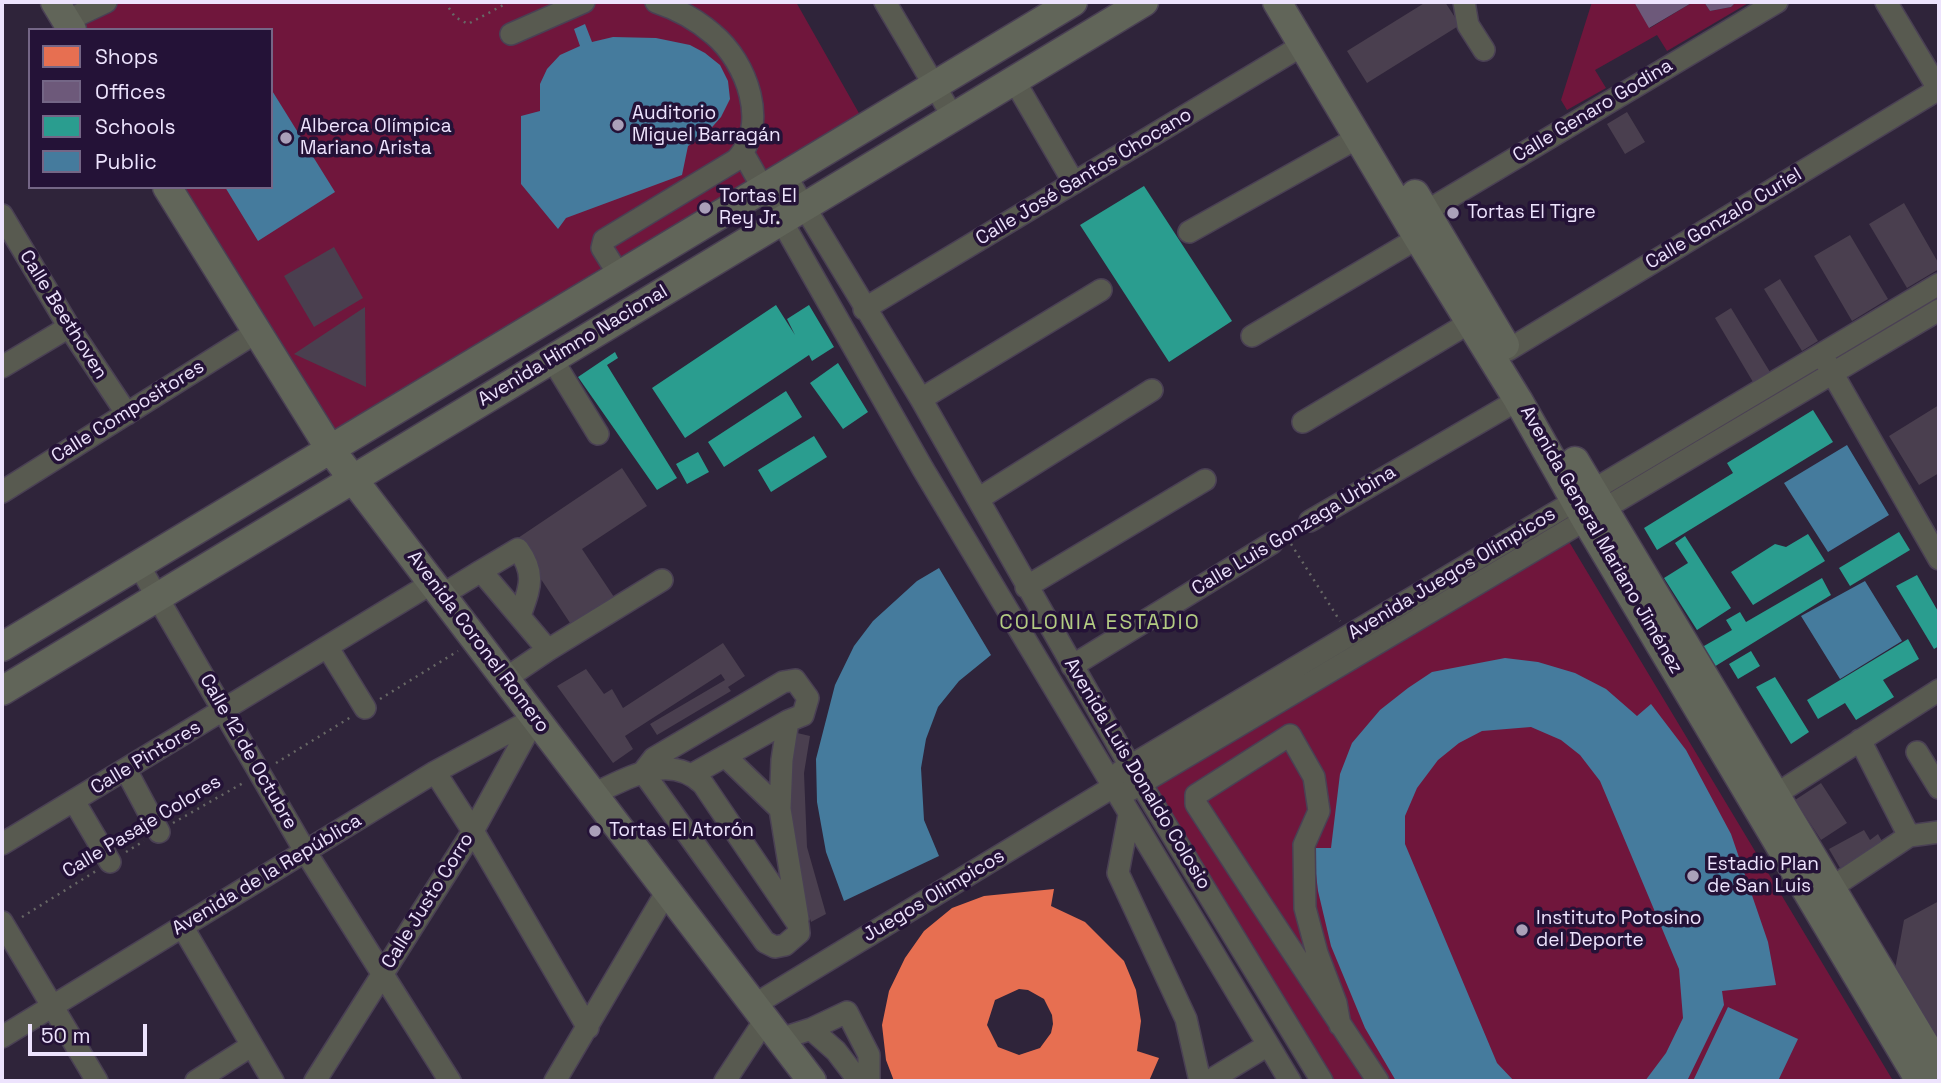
<!DOCTYPE html>
<meta charset="utf-8">
<style>
body{margin:0}
#map{position:relative;width:1941px;height:1083px;overflow:hidden;background:#2f243a;font-family:"Space Grotesk",sans-serif}
canvas{display:block}
.frame{position:absolute;inset:0;border:4px solid #ede3fd;pointer-events:none}
.legend{position:absolute;left:28px;top:28px;width:245px;height:161px;box-sizing:border-box;background:#241237;border:2px solid #746686;margin:0;padding:9px 12px;list-style:none;font-size:21px;color:#ede3fd}
.legend li{display:flex;align-items:center;gap:14px;height:35px}
.legend b{width:35px;border:2px solid #746686}
.scale{position:absolute;left:28px;top:1024px;width:119px;height:32px;box-sizing:border-box;border:4px solid #ede3fd;border-top:0;padding-left:9px;font-size:21px;line-height:24px;white-space:nowrap;color:#ede3fd;-webkit-text-stroke:5px #241237;paint-order:stroke}
</style>
<div id="map">
<canvas width="1941" height="1083"></canvas>
<div class="frame"></div>
<ul class="legend">
<li><b style="height:19px;background:#e76f51"></b>Shops</li>
<li><b style="height:19px;background:#6d597a"></b>Offices</li>
<li><b style="height:19px;background:#2a9d8f"></b>Schools</li>
<li><b style="height:19px;background:#457b9d"></b>Public</li>
</ul>
<div class="scale">50 m</div>
</div>
<script>
const ctx = document.querySelector('canvas').getContext('2d');
ctx.lineJoin = 'round';
function fillPath(path, color) { ctx.fillStyle = color; ctx.fill(path, 'evenodd'); }
function strokePath(path, color, width, dash) { ctx.strokeStyle = color; ctx.lineWidth = width; ctx.lineCap = dash ? 'butt' : 'round'; ctx.setLineDash(dash || []); ctx.stroke(path); }
function write(font, color, halo, rows, align = 'center') {
  ctx.font = font + ' "Space Grotesk",sans-serif'; ctx.lineWidth = 7; ctx.setLineDash([]); ctx.textBaseline = 'middle'; ctx.strokeStyle = halo; ctx.fillStyle = color; for (const [text, x, y, turn = 0] of rows) {
    ctx.save(); ctx.translate(x, y); ctx.rotate((+turn || 0) * Math.PI / 180); ctx.textAlign = isNaN(turn) ? turn : align; if (halo) ctx.strokeText(text, 0, 0); ctx.fillText(text, 0, 0); ctx.restore();
  }
}
const green = new Path2D(`
 M70 2H796L860 115 589 276 334 434 183 187H271V30H87Z
 M1592 2H1634L1650 28 1693 2H1704L1710 11 1731 7 1736 2H1750L1667 51 1657 35 1595 70 1606 88 1567 110 1561 100Z
 M1568 540 1892 1079 1888 1081H1332L1152 781Z`);
const shops = new Path2D(`
 M1054 889 1051 906 1085 922 1124 961 1136 990 1141 1021 1137 1051 1159 1058 1149 1081H894L886 1060 882 1025 889 991 905 958 924 931 952 908 984 896ZM1019 989 1028 990 1044 999 1052 1015 1053 1024 1051 1033 1040 1048 1019 1055 998 1047 987 1025 995 1000Z`);
const offices = new Path2D(`
 M1634 2H1693L1649 28Z
 M1704 2H1736L1731 7 1710 11Z`);
const schools = new Path2D(`
 M1144 186 1232 321 1169 362 1080 225Z
 M776 305 795 335 787 319 809 305 834 347 812 361 809 355 685 438 652 388Z
 M615 352 618 358 607 365 677 478 657 490 578 377Z
 M838 363 868 412 843 429 810 383Z
 M786 391 802 417 724 467 708 442Z
 M1813 410 1833 442 1657 550 1644 528 1733 473 1727 463Z
 M814 436 827 457 771 492 758 470Z
 M698 452 709 472 687 484 676 464Z
 M1899 532 1910 550 1850 586 1839 568Z
 M1808 534 1825 561 1753 605 1731 572 1775 544 1786 547Z
 M1685 536 1731 608 1697 630 1664 578 1688 563 1675 543Z
 M1917 575 1939 613V646L1934 649 1896 586Z
 M1822 578 1831 595 1709 670 1697 650 1732 630 1726 620 1740 612 1746 622Z
 M1908 639 1919 659 1883 680 1894 697 1856 720 1845 703 1818 719 1807 700Z
 M1751 651 1760 666 1738 679 1729 664Z
 M1775 677 1809 732 1791 744 1756 687Z`);
const public = new Path2D(`
 M585 24 592 42 613 37 656 38 690 45 705 53 720 65 728 81 730 99 721 117 706 134 688 146 682 175 566 218 558 229 521 184V116L540 111V84L547 69 560 55 580 46 574 29Z
 M271 89 335 192 258 241 225 187H271Z
 M1847 445 1889 515 1828 552 1784 483Z
 M939 568 991 655 959 681 938 707 926 739 921 768 924 820 939 856 844 901 826 852 817 802 816 759 835 685 854 646 873 621 917 581Z
 M1865 581 1902 641 1840 679 1801 616Z
 M1505 658 1538 662 1575 673 1606 689 1637 716 1651 704 1686 750 1731 834 1768 942 1776 985 1722 991 1724 1005 1687 1081H1645L1666 1053 1683 1018 1679 969 1600 781 1580 755 1561 740 1531 727 1482 731 1459 743 1438 760 1417 788 1405 816V844L1497 1063 1514 1081H1396L1365 1028 1331 946 1318 891 1313 848H1331L1340 774 1352 743 1380 710 1408 688 1432 672Z
 M1728 1007 1798 1039 1778 1081H1693Z`);
const building = new Path2D(`
 M1426 2H1445L1460 25 1367 83 1347 51Z
 M1627 112 1645 142 1625 154 1607 124Z
 M1904 203 1939 264V269L1907 288 1869 224Z
 M1850 235 1888 299 1852 321 1814 256Z
 M334 247 363 298 314 327 284 276Z
 M1780 279 1818 341 1802 351 1764 289Z
 M365 307 366 387 294 354Z
 M1731 308 1770 372 1753 382 1715 318Z
 M1939 405V473L1919 485 1889 436Z
 M622 468 647 506 582 549 618 603 576 632 515 540Z
 M723 643 745 676 728 687 731 691 657 735 650 724 725 680 721 674 625 736 633 749 613 763 557 686 586 669 604 694 612 689 623 708Z
 M793 732 810 736 804 773 807 847 826 914 811 922 788 843Z
 M1821 783 1847 823 1821 840 1795 800Z
 M1864 830 1870 840 1878 834 1883 843 1840 868 1829 849Z
 M1939 901V1039L1895 969 1904 920Z`);
const path = new Path2D(`
 M445 2 455 17 468 24 509 2
 M1291 544 1340 621
 M380 699 458 651
 M276 763 351 717
 M173 823 243 783
 M126 852 144 841
 M22 917 96 871`);
const minor = new Path2D(`
 M885 2 953 117
 M1464 2 1468 25 1484 50
 M1886 2 1939 90
 M66 21 106 2
 M511 34 584 2
 M1014 80 1074 183
 M743 153 923 469 1290 1081
 M785 175 921 399 1130 766 1322 1081
 M2 215 69 327 127 414
 M1415 218 1777 2
 M1189 232 1359 137
 M619 275 602 248 604 240 736 160C770 125 747 62 713 34 697 20 677 9 656 2
 M864 309 1303 45
 M1252 336 1418 238
 M1508 350 1939 89
 M552 359 598 434
 M1826 362 1939 559
 M2 367 69 327
 M921 399 1101 290
 M1303 422 1469 323
 M2 492 255 333
 M978 499 1152 390
 M1310 521 1518 400
 M138 564 305 851 450 1081
 M481 571 518 549C537 575 529 589 520 616
 M1026 587 1205 480
 M442 595 481 571 548 650 662 580
 M328 648 365 708
 M1072 666 1272 543
 M505 679 548 650
 M1917 752 1939 788
 M725 756 780 809
 M126 770 159 832
 M435 772 473 831 588 1028
 M643 772 654 758 783 682 795 680 808 698 803 715 788 721 782 760 780 809 798 919
 M1120 772 1939 284
 M693 774 788 721
 M1130 790 1939 310
 M593 794C629 778 669 752 703 784L798 924 799 933 785 945 775 947 765 942 643 772
 M74 801 110 862
 M1764 802 1939 690
 M1129 815 1118 873 1186 1019 1200 1081
 M1909 836 1939 832
 M2 844 432 583
 M1831 888 1909 836 1860 740
 M2 922 97 1081
 M182 926 273 1081
 M754 1005 1113 787
 M1340 1025 1336 1003 1317 953 1305 908 1304 845 1319 811 1314 777 1290 735 1196 795V804C1256 897 1317 989 1378 1081
 M811 1029 847 1012 869 1055V1081
 M2 1037 435 772 535 718
 M780 1039 811 1029 836 1051 859 1081
 M196 1081 251 1046
 M315 1081 473 831 534 720
 M555 1081 667 891
 M725 1081 765 1020
 M1209 1081 1268 1045`);
const major = new Path2D(`
 M55 2 72 30
 M1277 2 1418 238 1518 400 1586 520 1920 1081
 M167 187 330 449 812 1081
 M1415 194 1505 345
 M1575 461 1939 1068
 M2 647 1073 2
 M2 691 1144 2`);
const markers = [
 [618,125,7,"#aaa0b9"],
 [286,138,7,"#aaa0b9"],
 [705,208,7,"#aaa0b9"],
 [1453,213,7,"#aaa0b9"],
 [595,831,7,"#aaa0b9"],
 [1693,876,7,"#aaa0b9"],
 [1522,930,7,"#aaa0b9"]
];
const streetNames = [
 ["Calle Genaro Godina",1593,111,-31],
 ["Calle José Santos Chocano",1084,177,-31],
 ["Calle Gonzalo Curiel",1724,219,-31],
 ["Calle Beethoven",63,315,58],
 ["Avenida Himno Nacional",573,346,-31],
 ["Calle Compositores",128,412,-32],
 ["Calle Luis Gonzaga Urbina",1294,531,-31],
 ["Avenida General Mariano Jiménez",1601,540,60],
 ["Avenida Juegos Olímpicos",1452,574,-31],
 ["Avenida Coronel Romero",478,642,53],
 ["Calle 12 de Octubre",248,752,60],
 ["Calle Pintores",146,758,-31],
 ["Avenida Luis Donaldo Colosio",1137,774,59],
 ["Calle Pasaje Colores",142,827,-31],
 ["Avenida de la República",267,875,-31],
 ["Juegos Olimpicos",934,896,-31],
 ["Calle Justo Corro",428,901,-58]
];
const poiNames = [
 ["Auditorio",632,114],
 ["Miguel Barragán",632,136],
 ["Alberca Olímpica",300,127],
 ["Mariano Arista",300,149],
 ["Tortas El",719,197],
 ["Rey Jr.",719,219],
 ["Tortas El Tigre",1467,213],
 ["Tortas El Atorón",609,831],
 ["Estadio Plan",1707,865],
 ["de San Luis",1707,887],
 ["Instituto Potosino",1536,919],
 ["del Deporte",1536,941]
];
const neighbourhoodNames = [
 ["COLONIA ESTADIO",1100,623]
];
fillPath(green, '#70163c');
fillPath(shops, '#e76f51');
fillPath(offices, '#6d597a');
fillPath(schools, '#2a9d8f');
fillPath(public, '#457b9d');
fillPath(building, '#4a3f4f');
strokePath(minor, '#4a4054', 24);
strokePath(major, '#4a4054', 31);
strokePath(path, '#676765', 2.5, [2, 5]);
strokePath(minor, '#585a50', 21);
strokePath(major, '#616559', 28);
for (const [x, y, r, color] of markers) { const dot = new Path2D(); dot.arc(x, y, r, 0, 2 * Math.PI); ctx.fillStyle = color; ctx.fill(dot); strokePath(dot, '#241237', 2.5); }
write('19px', '#ede3fd', '#241237', streetNames);
write('19px', '#ede3fd', '#241237', poiNames, 'left');
ctx.letterSpacing = '2px';
write('21px', '#b3cb82', '#241237', neighbourhoodNames);
ctx.letterSpacing = '0px';
</script>
